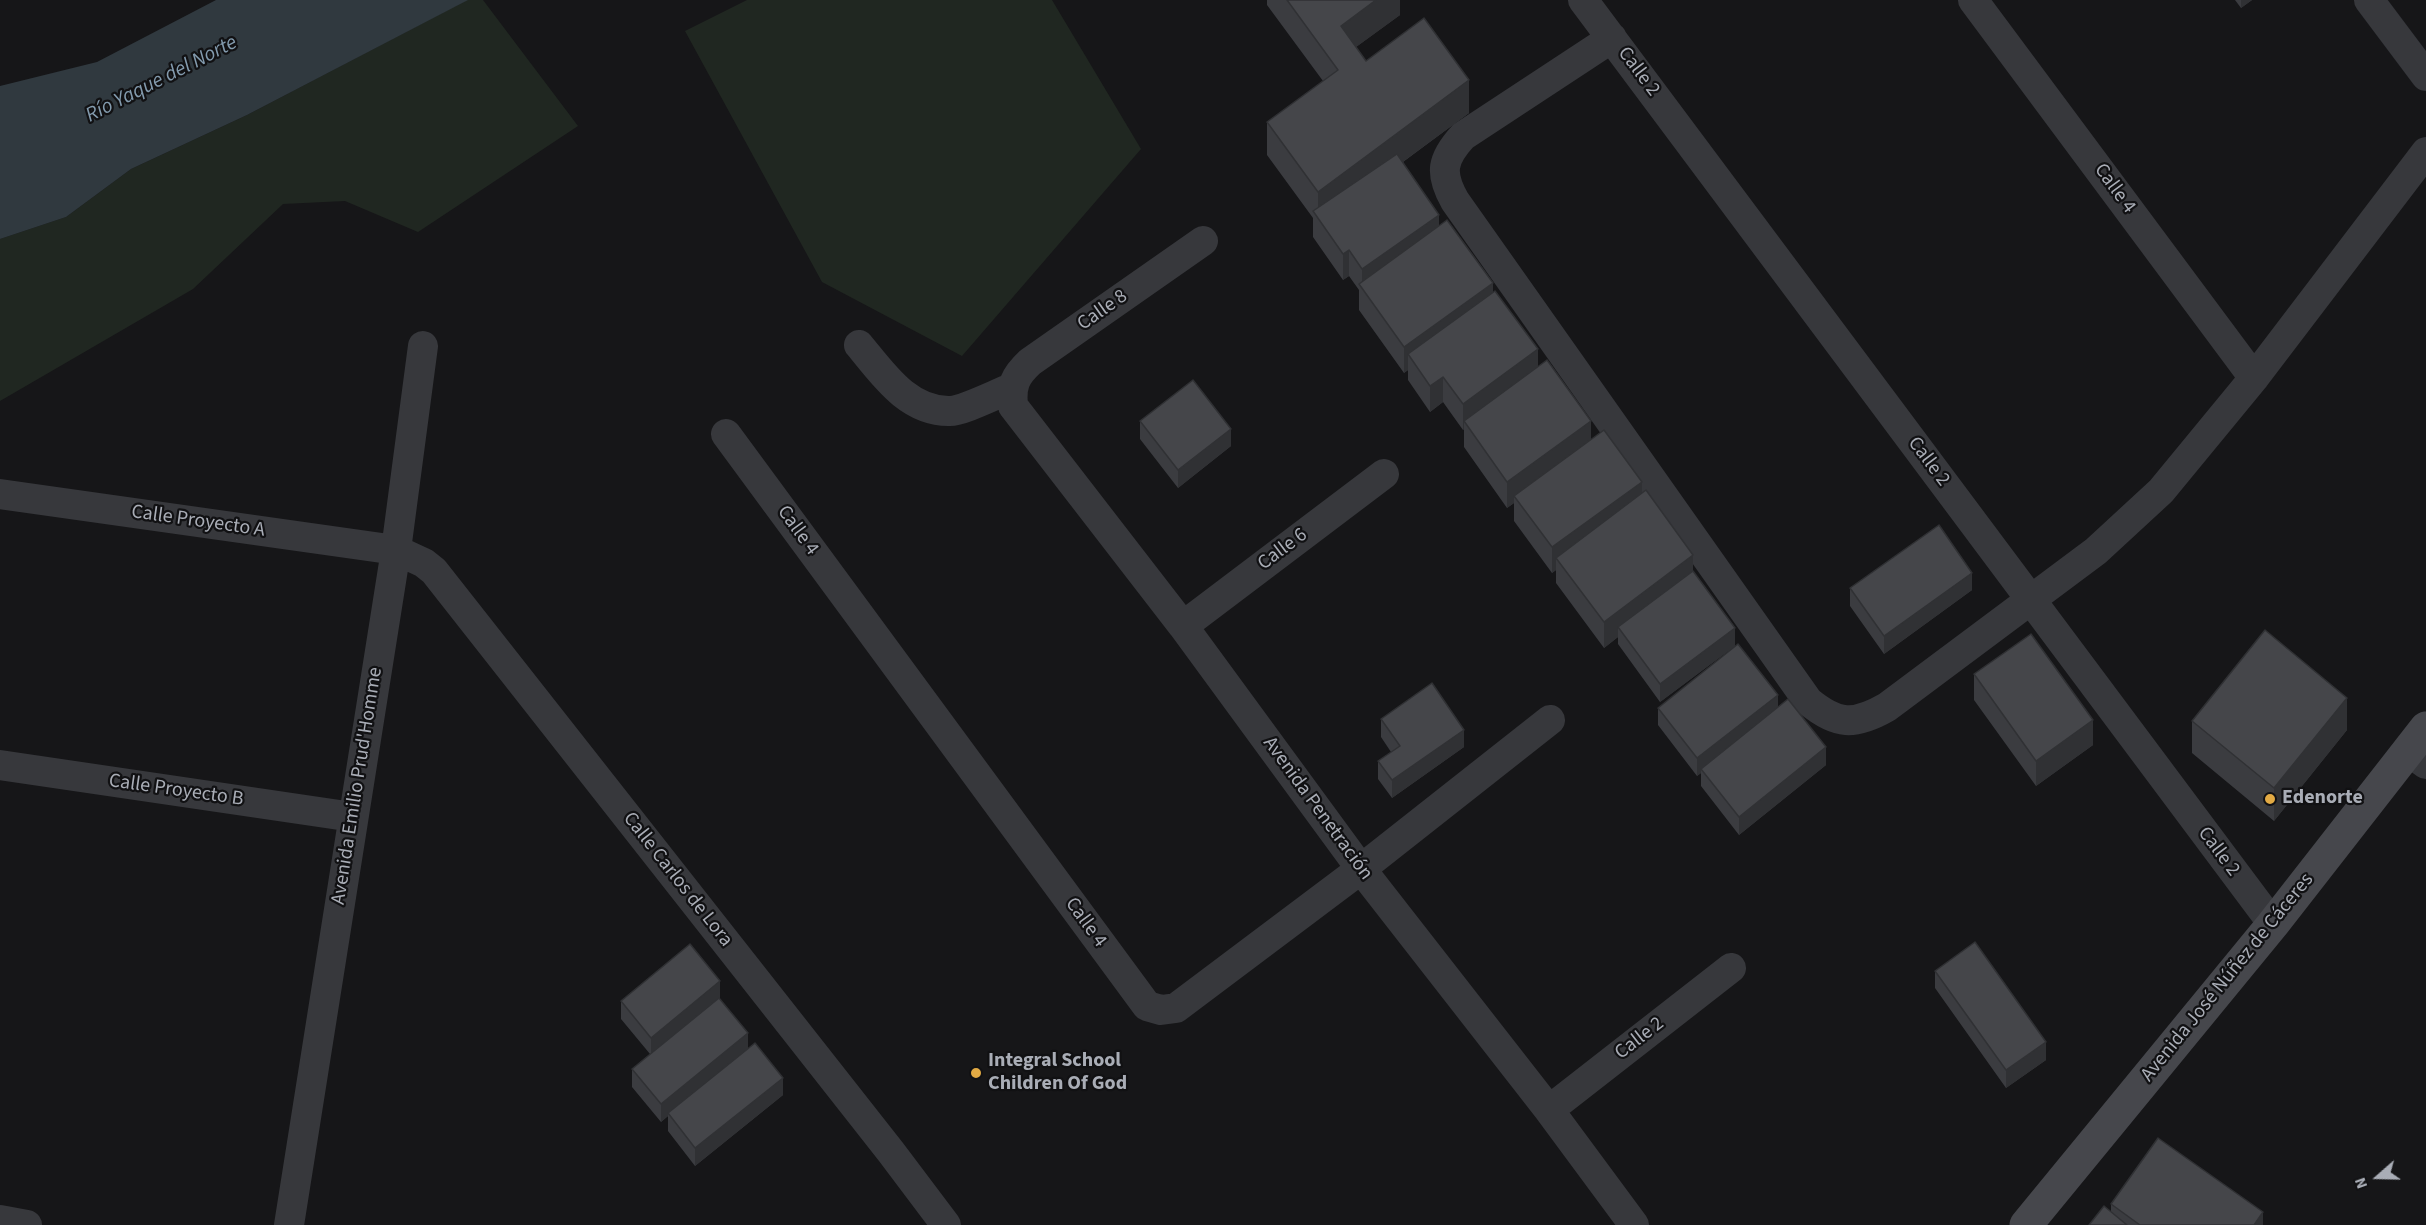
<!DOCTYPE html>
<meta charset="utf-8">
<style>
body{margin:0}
#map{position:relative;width:2426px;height:1225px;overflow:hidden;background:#161618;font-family:"Source Sans 3",sans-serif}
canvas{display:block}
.north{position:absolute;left:2348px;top:1147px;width:60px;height:60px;-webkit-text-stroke:4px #111113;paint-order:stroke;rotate:250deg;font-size:16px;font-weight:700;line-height:24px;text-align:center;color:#a9adb6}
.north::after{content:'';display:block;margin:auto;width:21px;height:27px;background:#a9adb6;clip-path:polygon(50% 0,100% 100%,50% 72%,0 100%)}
</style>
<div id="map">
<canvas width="2426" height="1225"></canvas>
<div class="north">N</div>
</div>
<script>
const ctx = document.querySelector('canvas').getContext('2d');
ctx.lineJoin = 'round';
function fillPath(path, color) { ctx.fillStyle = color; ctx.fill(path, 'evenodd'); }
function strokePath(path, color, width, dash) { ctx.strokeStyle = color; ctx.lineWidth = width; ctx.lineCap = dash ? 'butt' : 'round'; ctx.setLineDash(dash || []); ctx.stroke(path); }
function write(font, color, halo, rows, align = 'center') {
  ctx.font = font + ' "Source Sans 3",sans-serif'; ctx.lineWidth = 4.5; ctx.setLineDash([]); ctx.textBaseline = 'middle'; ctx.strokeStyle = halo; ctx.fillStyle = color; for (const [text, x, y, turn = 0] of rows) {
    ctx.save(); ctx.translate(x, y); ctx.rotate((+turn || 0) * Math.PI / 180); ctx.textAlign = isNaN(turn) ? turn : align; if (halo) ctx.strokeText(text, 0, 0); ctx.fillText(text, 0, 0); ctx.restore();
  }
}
const green = new Path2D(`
 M467 0H483L578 126 418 232 345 201 283 204 193 289 0 401V239L66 217 131 169 247 115Z
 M747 0H1052L1141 149 962 356 822 282 685 31Z`);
const water = new Path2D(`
 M216 0H468L247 115 131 169 66 217 0 239V86L97 62Z`);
const minor = new Path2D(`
 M1583 0 2273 924
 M1973 0 2254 378
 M2369 0 2426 76
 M1612 38 1463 136C1442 159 1439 173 1455 201L1808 701C1837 725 1854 726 1887 707L2096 551 2161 491 2254 378 2426 152
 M1203 241 1030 362C1015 376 1011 385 1013 406L1183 626 1361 869 1549 1110 1634 1225
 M859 345C883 374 908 412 950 411 963 411 998 393 1012 388
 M726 434 1147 1006 1161 1010 1176 1008 1361 869 1550 720
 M0 494 396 550 424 563 434 571 891 1152 946 1225
 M1183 626 1384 474
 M2408 751 2426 764
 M0 765 353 817
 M1549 1110 1731 968
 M0 1220 27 1225
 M289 1225 396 550 423 346`);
const secondary = new Path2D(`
 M2026 1225 2273 924 2426 728`);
const wall = new Path2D(`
 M1267 0H1400V15L1356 47 1366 61 1469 113 1403 162 1439 226 1493 293 1538 367 1591 439 1642 493 1693 572 1735 646 1660 702 1618 644V637L1604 648 1556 583V570L1552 573 1514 521V503L1507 508 1464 447V429L1463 430 1443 402 1430 412 1408 380V370L1404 373 1359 310V290L1349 276 1343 280 1313 237V218L1267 155V122L1323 81 1267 5Z
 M2235 0H2252L2241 8Z
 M1140 421 1231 446 1178 488 1140 439Z
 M1850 588 1972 590 1884 654 1850 606Z
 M1974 674 2093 745 2036 786 1974 700Z
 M1778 707 1826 765 1739 835 1701 786V773L1697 776 1658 725V708Z
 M1381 719 1464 747 1392 798 1378 779V761L1391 752 1381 737Z
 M2192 721 2347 730 2274 821 2192 753Z
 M1935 971 2046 1060 2006 1088 1935 988Z
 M720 999 748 1048 783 1095 695 1166 668 1131V1116L661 1122 632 1087V1069L650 1054 621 1019V1001Z
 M2111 1204 2263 1225H2089L2111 1212Z`);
const shadedWall = new Path2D(`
 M1376 0H1400V15L1341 58V26Z
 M2241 0H2252L2241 8Z
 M1469 80V113L1321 222 1318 218V192Z
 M1439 215V240L1362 288V269Z
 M1349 250V276L1343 280V254Z
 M1493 283V309L1408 354V370L1404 373V347Z
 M1538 349V375L1464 421V429L1463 430V404Z
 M1443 377V402L1430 412V386Z
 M1591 421V446L1514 496V503L1507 508V482Z
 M1231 429V446L1178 488V470Z
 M1642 482V507L1556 558V570L1552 573V547Z
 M1693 555V581L1618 627V637L1604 648V622Z
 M1972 573V590L1884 654V636Z
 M1735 628V646L1660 702V684Z
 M1778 695V713L1701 769V773L1697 776V758Z
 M2347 698V730L2274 821V788Z
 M2093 720V745L2036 786V761Z
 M1464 730V747L1392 798V780Z
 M1826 747V765L1739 835V817Z
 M720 981V999L651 1056V1038Z
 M748 1033V1051L668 1113V1116L661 1122V1104Z
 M2046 1042V1060L2006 1088V1070Z
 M783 1078V1095L695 1166V1148Z
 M2263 1212V1225H2254Z`);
const building = new Path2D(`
 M1287 0H1376L1341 26 1366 61 1424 18 1469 80 1318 192 1267 122 1338 70Z
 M1397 154 1439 215 1362 269 1349 250 1343 254 1313 211Z
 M1447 220 1493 283 1404 347 1359 284Z
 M1495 291 1538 349 1463 404 1443 377 1430 386 1408 354Z
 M1547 360 1591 421 1507 482 1464 421Z
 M1193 380 1231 429 1178 470 1140 421Z
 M1604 430 1642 482 1552 547 1514 496Z
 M1646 490 1693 555 1604 622 1556 558Z
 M1939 525 1972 573 1884 636 1850 588Z
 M1693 571 1735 628 1660 684 1618 627Z
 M2265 630 2347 698 2274 788 2192 721Z
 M2031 634 2093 720 2036 761 1974 674Z
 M1738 644 1778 695 1697 758 1658 708Z
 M1432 683 1464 730 1392 780 1378 761 1400 746 1381 719Z
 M1788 699 1826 747 1739 817 1701 769Z
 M1975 942 2046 1042 2006 1070 1935 971Z
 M690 944 720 981 651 1038 621 1001Z
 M719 998 748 1033 661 1104 632 1069Z
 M755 1043 783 1078 695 1148 668 1113Z
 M2158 1138 2263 1212 2254 1225H2140L2111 1204Z
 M2104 1206 2127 1225H2089Z`);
const markers = [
 [2270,799,6,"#e2aa44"],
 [976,1073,6,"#e2aa44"]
];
const streetNames = [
 ["Calle 2",1638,72,53],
 ["Calle 4",2114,189,54],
 ["Calle 8",1103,311,-35],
 ["Calle 2",1928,462,53],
 ["Calle Proyecto A",198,522,8],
 ["Calle 4",797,531,54],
 ["Calle 6",1283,550,-37],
 ["Avenida Emilio Prud'Homme",358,786,-81],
 ["Calle Proyecto B",176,791,8],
 ["Avenida Penetración",1317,809,54],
 ["Calle 2",2218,852,53],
 ["Calle Carlos de Lora",677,880,52],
 ["Calle 4",1085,923,54],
 ["Avenida José Núñez de Cáceres",2228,978,-51],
 ["Calle 2",1640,1039,-38]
];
const poiNames = [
 ["Edenorte",2282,799],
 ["Integral School",988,1062],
 ["Children Of God",988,1085]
];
const waterNames = [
 ["Río Yaque del Norte",162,80,-27]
];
fillPath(green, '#202721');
fillPath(water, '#30393f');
strokePath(minor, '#37383c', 30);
strokePath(secondary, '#46474c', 33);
fillPath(wall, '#3b3c40');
fillPath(shadedWall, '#303134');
fillPath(building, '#45464a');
strokePath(building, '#303134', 1.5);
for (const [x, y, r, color] of markers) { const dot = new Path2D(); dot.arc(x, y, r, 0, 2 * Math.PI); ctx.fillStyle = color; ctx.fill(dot); strokePath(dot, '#111113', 2); }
write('20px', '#a9adb6', '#111113', streetNames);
write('bold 20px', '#a9adb6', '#111113', poiNames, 'left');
write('italic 21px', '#839bae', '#111113', waterNames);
</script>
